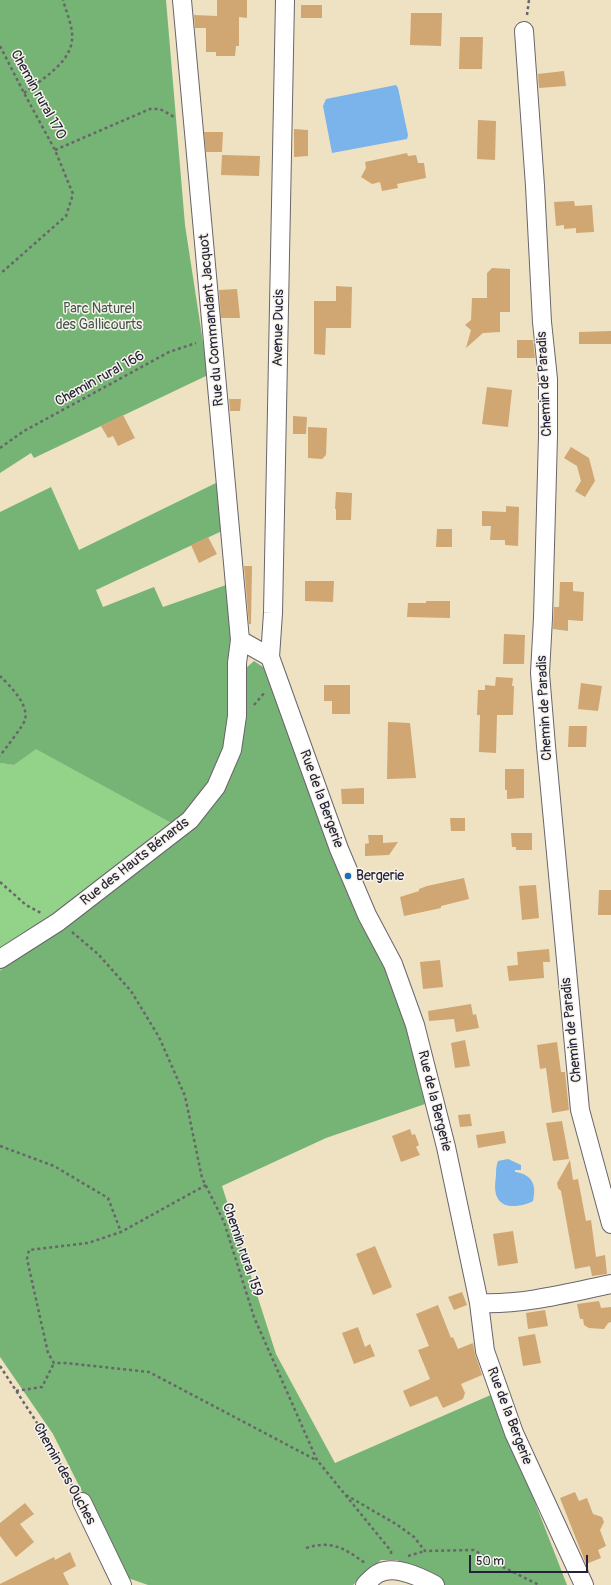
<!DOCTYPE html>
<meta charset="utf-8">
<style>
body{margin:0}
#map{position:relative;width:611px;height:1585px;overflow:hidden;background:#eee2c3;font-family:Pangolin,sans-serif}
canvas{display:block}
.scale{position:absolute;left:469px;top:1555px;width:119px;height:18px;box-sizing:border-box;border:2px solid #22223b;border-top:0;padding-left:5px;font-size:12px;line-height:14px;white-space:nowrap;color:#22223b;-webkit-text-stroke:3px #f7f3e8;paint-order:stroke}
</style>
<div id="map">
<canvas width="611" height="1585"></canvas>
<div class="scale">50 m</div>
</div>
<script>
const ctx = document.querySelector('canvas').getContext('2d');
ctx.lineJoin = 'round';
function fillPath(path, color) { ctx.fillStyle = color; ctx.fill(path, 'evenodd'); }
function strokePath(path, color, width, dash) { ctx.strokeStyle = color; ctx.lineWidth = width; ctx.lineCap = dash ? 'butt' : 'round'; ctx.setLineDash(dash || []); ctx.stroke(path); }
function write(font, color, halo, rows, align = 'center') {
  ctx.font = font + ' Pangolin,sans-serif'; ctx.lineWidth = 3; ctx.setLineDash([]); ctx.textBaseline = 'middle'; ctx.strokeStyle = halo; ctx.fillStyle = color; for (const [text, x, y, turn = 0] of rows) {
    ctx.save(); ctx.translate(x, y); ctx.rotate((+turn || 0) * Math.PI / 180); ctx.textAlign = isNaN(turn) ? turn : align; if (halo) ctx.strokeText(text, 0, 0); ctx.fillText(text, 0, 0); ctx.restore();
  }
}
const green = new Path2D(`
 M36 748 175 825 171 842 0 971V763L14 765Z`);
const forest = new Path2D(`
 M0 0H166L185 225 208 375 34 458 31 453 0 473Z
 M218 482 222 531 96 590 103 607 154 587 163 607 226 585 235 680 237 753 246 668 254 661 263 667 275 682 334 856 401 1005 425 1104 326 1138 222 1186 276 1354 335 1463 493 1394 567 1585H445L397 1560H381L353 1585H148L125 1577 53 1434 0 1357V971L170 842 175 825 36 749 14 765 0 763V512L51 487 79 550Z`);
const water = new Path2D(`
 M396 85 398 88 408 135 407 139 332 153 323 106 326 99Z
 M508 1159 521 1165V1170H515V1172C532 1174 537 1185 533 1201 524 1206 505 1210 498 1199 494 1192 495 1183 496 1176 496 1171 496 1166 498 1161Z`);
const building = new Path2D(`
 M217 0H247V18L239 17V46H236L235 56H216V52H206V28H195L194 15 217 16Z
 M301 5H322V18H301Z
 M411 13H442L441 46 410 45Z
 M460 37H483L482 69H459Z
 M564 71 566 86 539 88 538 74Z
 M478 120 496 121 495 160 477 159Z
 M294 129 308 130V156L294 157Z
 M204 132H223L222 152H206Z
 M407 153 408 156 416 155 418 163H424L426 178 397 184 398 188 382 191 380 182 372 184 361 177 366 168 365 162Z
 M222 155 260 156 259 176 221 175Z
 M574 201 575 206 592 205 594 232 576 233V228L564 229V225L556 226 554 202Z
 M492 268 510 269V312H500V332L483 333 466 348 471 330 465 325 471 320 472 298H487V273Z
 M336 286 352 287 351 328H326L325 355 314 354V301H336Z
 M237 289 240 318H221L219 290Z
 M611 331V344H579V332Z
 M517 340H533L535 358H517Z
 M487 387 512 390 508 427 482 424Z
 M229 399H241L240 411H230Z
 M123 415 135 438 118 446 113 436 108 438 101 426Z
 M293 416 307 417 306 434H293Z
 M308 427 327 428 326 455 322 459 308 458Z
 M571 447 589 458 595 481 585 497 575 491 581 481 577 466 564 458Z
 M336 492 352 493 351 520H336V509H335Z
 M506 506 519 507 518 546 505 545V540H490L491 526H482V511L506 512Z
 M437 529H452V547H436Z
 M208 537 217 554 199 563 191 545Z
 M244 566H252L251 624H249Z
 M305 581H334L333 602 305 601Z
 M560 582H573V591L584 592 583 621 568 620V631L553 629 554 607H559Z
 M426 601H450V618L407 617 408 603H426Z
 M504 634 525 635 524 664H503Z
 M496 677 513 678 512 686H514L513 715H497L496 753 479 752 480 715H477L478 690H485V685L495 686Z
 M581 683 602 686 598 711 578 709Z
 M324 685H350V714H332V701H324Z
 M388 722 410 723 416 778 387 779Z
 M569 726H587L586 747H568Z
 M505 769H524V798L507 799V790H505Z
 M364 788V804H342L341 789Z
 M450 818H465V831H451Z
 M511 833H532V850H516V847H512Z
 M368 835H383V843L398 842 389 855 365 856V844L369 843Z
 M464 878 469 899 441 906V908L404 916 400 897 419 891V889L427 886Z
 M536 885 539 918 522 920 519 886Z
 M599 890H611V915H598Z
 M549 949 550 962H543L544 978 509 981 507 966 518 965 517 952Z
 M440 960 443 987 423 989 420 962Z
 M471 1004 473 1015 476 1014 479 1028 456 1032 454 1019 429 1021 428 1011Z
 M465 1040 470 1066 455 1068 451 1043Z
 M557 1042 561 1072H565L569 1110 552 1113 546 1068 540 1069 537 1045Z
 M470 1114 472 1126 460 1127 458 1115Z
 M562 1121 569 1159 553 1161 546 1123Z
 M410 1129 412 1135 415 1134 419 1145 416 1147 420 1155 401 1162 392 1136Z
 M504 1131 506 1143 478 1148 476 1135Z
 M570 1160 573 1180 578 1179 586 1221 591 1220 596 1257 605 1255 607 1274 592 1276 590 1266 575 1269 561 1191 558 1188 557 1183Z
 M513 1231 518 1263 498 1266 493 1234Z
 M375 1246 392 1287 373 1295 356 1254Z
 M462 1292 467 1305 454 1310 448 1297Z
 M599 1301 601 1308 611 1307V1322L608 1323 604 1329 589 1328 584 1325 583 1319H580L577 1304Z
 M438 1305 451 1338 453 1337 458 1349 473 1343 475 1354 482 1375 461 1384 465 1393 463 1399 443 1408 437 1396 410 1407 403 1391 430 1379 418 1350 429 1346 416 1314Z
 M545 1310 548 1326 528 1329 526 1313Z
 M358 1327 365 1347 370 1344 375 1356 354 1364 342 1333Z
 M535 1334 541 1363 523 1366 518 1337Z
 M575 1492 579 1501 587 1498 593 1514 602 1517 604 1522 600 1530 606 1546 598 1550 601 1558 586 1564 560 1498Z
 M25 1503 34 1514 20 1524 34 1542 16 1557 0 1536V1523Z
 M70 1552 76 1566 63 1573 69 1585H0V1584L54 1557 55 1560Z`);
const path = new Path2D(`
 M527 15 529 0
 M0 46 24 93 55 150 73 194 66 216 0 274
 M24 93C43 78 75 61 72 33 71 22 66 11 63 0
 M55 150 150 109H160L176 118
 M0 448 24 431 169 352 196 343
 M0 676C10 686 29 704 25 720 23 726 5 749 0 756
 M254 705 265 692
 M0 882 26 905 41 913
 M72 932 98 954 131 991 159 1037 185 1096 202 1178 224 1222 254 1317 317 1460 391 1551V1554
 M0 1146 54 1166 108 1198 121 1232
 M206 1185 121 1232 88 1243 29 1250 27 1259 48 1353 54 1363H66L149 1372 316 1460
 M0 1366 41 1429 74 1489
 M16 1391 42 1387 54 1363
 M346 1495 396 1524 414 1537 425 1551 474 1550 497 1564 539 1585
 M306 1548C332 1540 344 1548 365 1563
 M408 1556 425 1551`);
const minor = new Path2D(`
 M524 31 535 186 542 322 548 379V436L543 618 540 673 546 746 580 1110 611 1224
 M240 640 270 657 339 849 367 915 393 964 415 1025 446 1147 479 1303 485 1351 514 1433 584 1585
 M270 657 273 613 285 0
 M0 959 58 922 190 820 216 787 232 750 237 716V663L240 640 182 0
 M479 1303C523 1305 568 1293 611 1284
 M82 1502 122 1585
 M365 1585C369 1581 374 1575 379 1573 395 1565 420 1577 435 1585`);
const markers = [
 [348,876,4,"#1f6fb2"]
];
const streetNames = [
 ["Chemin rural 170",38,95,61],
 ["Rue du Commandant Jacquot",212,320,-95],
 ["Avenue Ducis",279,328,-89],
 ["Chemin rural 166",100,379,-29],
 ["Chemin de Paradis",545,384,-93],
 ["Chemin de Paradis",545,708,-93],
 ["Rue de la Bergerie",321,799,70],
 ["Rue des Hauts Bénards",135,862,-38],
 ["Chemin de Paradis",572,1030,-96],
 ["Rue de la Bergerie",434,1101,76],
 ["Chemin rural 159",242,1250,71],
 ["Rue de la Bergerie",509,1416,69],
 ["Chemin des Ouches",64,1474,61]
];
const parkNames = [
 ["Parc Naturel",99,309],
 ["des Gallicourts",99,325]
];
const poiNames = [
 ["Bergerie",356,876]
];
fillPath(green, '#92d289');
fillPath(forest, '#75b475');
fillPath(water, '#7bb3eb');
fillPath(building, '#d0a673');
strokePath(minor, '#69656b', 20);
strokePath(path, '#69656b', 2.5, [3, 3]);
strokePath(minor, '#fff', 18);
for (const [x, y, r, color] of markers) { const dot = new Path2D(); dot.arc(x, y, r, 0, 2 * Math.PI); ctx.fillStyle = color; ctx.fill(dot); strokePath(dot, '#f7f3e8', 1.5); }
write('14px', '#22223b', '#f7f3e8', streetNames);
write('14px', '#445752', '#f7f3e8', parkNames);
write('14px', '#22223b', '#f7f3e8', poiNames, 'left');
</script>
